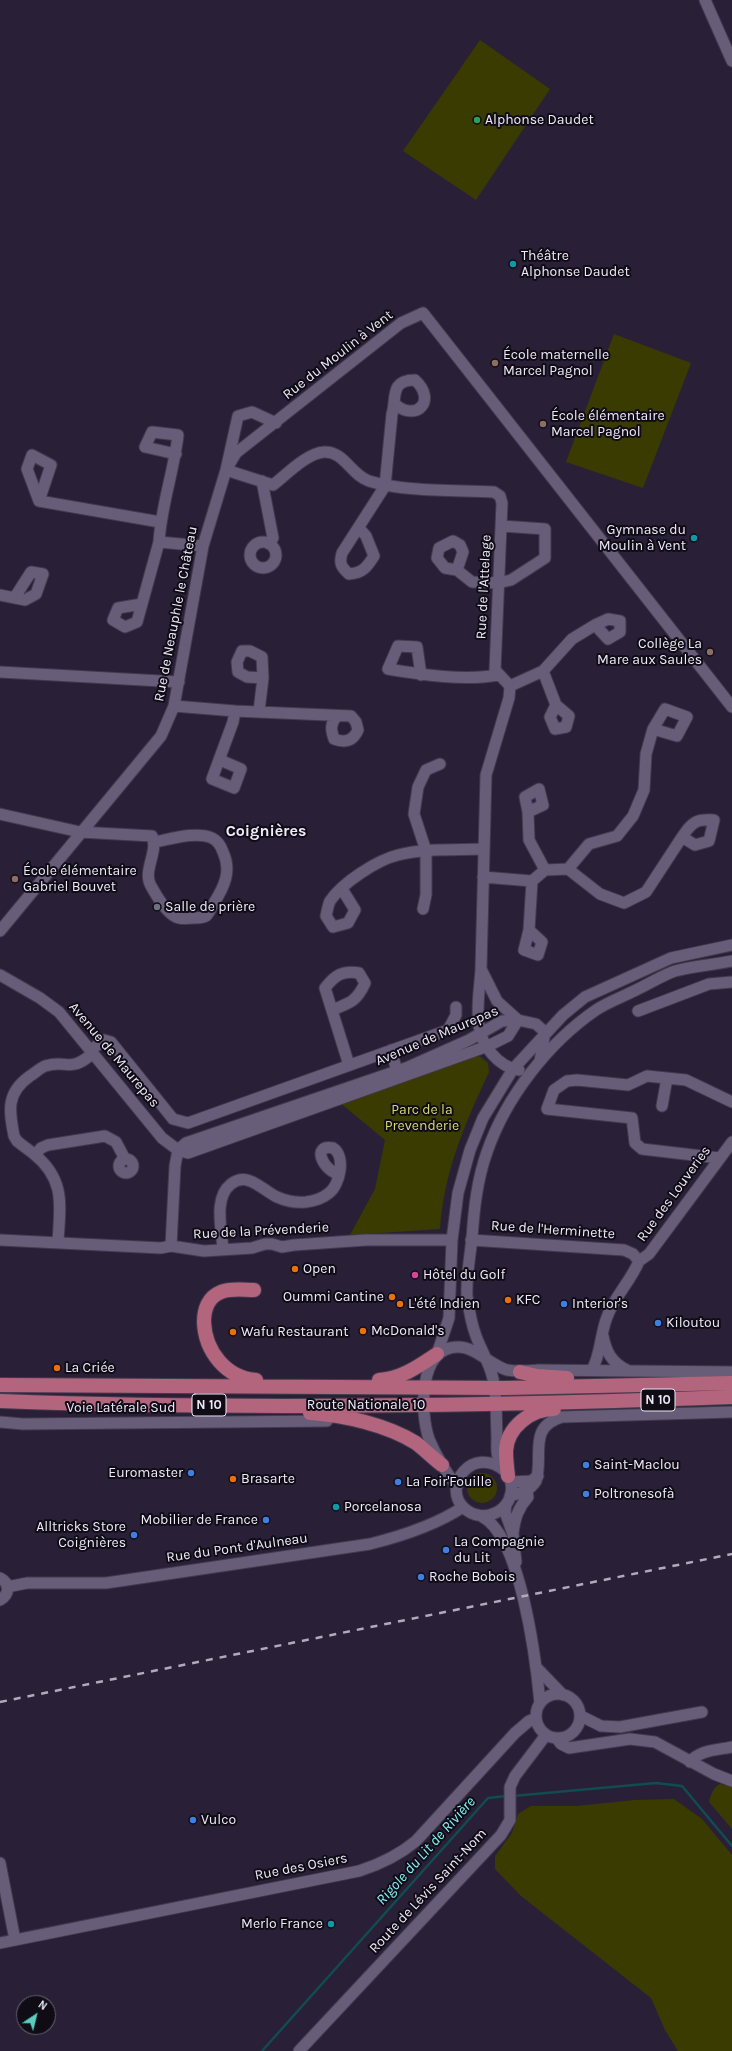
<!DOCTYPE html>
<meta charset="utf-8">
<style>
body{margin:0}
#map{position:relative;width:732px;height:2051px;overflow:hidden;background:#292037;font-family:Karla,sans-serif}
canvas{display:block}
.north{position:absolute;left:16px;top:1995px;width:40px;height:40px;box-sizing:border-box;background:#100c16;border:1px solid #696471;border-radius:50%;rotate:35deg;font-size:11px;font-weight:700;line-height:16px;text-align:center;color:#efe9f9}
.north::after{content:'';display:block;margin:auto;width:14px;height:18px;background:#59cebe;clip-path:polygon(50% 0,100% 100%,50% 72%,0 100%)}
</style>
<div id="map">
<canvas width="732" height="2051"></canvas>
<div class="north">N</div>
</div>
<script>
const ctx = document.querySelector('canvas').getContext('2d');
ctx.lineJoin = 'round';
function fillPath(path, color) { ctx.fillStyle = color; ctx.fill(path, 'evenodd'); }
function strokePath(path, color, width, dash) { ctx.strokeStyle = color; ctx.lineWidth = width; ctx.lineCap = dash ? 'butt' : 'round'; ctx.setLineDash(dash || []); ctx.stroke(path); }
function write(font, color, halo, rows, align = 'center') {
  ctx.font = font + ' Karla,sans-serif'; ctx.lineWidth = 4; ctx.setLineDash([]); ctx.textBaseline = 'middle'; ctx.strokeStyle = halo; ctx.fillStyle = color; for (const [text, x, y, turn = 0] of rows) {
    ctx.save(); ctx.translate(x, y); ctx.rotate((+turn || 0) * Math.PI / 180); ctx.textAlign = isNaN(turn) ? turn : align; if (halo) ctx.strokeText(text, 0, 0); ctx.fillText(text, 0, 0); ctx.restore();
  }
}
const green = new Path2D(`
 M480 40 550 89 476 200 403 151Z
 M614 334 691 363 643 488 566 462Z
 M474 1055 481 1057 488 1063 489 1072C465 1124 444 1171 440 1229L350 1235 375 1189 385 1140 339 1102Z
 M467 1488a15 15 0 1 1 30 0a15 15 0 1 1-30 0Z
 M720 1784 732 1787V1829L709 1802C711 1795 713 1787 720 1784Z
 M674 1799 702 1819 732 1855V2051H678L665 2030 651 1998 521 1896 495 1869V1856L512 1833 518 1814 531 1806H576L635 1800Z`);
const stream = new Path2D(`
 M513 1796 656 1783 682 1786 732 1846
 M262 2051 488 1798 506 1796`);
const minor = new Path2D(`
 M705 0 732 61
 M226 470 273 485C286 475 307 453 324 452 344 451 351 475 369 481 403 492 456 490 494 492L500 496 502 503 495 670 510 686 509 698 486 775 481 969 497 1001 518 1020 536 1024 545 1032 540 1061
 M226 470 236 453 401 323 423 313 732 707
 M262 481 273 538 269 544
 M39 501 51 465 32 455 27 469 39 501 160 522
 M359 528 366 536 374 556C367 567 363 573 349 574 341 567 339 563 342 553L385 486 392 414C397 399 389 380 415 380 437 400 417 422 396 405
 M159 542C161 506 174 471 178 435L152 432 145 447 176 454
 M250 555a13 13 0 1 1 26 0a13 13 0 1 1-26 0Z
 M457 570 445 568 437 558 439 548 453 541 460 545 463 552 457 570 472 582 498 583 511 580 545 558V529L502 526
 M0 595 25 600 36 594 43 574 31 572 15 597
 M142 604 118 608 113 620 125 627 137 622 159 542 203 546
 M543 671 556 705 569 716 566 727 555 729 550 717 556 705
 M0 672 179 682
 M421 675 417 647 398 646 388 669C424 675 463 681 499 675
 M510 686 543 671 572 639 595 625 608 619 620 621V632L608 639 595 625
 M174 706 235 711 351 716 356 722 358 730C353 741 345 743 334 739 331 730 330 725 336 717
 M259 711 263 678 262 657 250 651H242L237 662 238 672 247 677 263 678
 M220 760 241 769 234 788 212 779 233 722 235 711
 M528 812 525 797 539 789 543 805 528 812 529 840 545 870
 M0 814 80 832 152 836C159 852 142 871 151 886 156 895 167 913 176 917 181 920 188 918 194 918 198 918 202 918 206 916 209 913 212 907 214 903 224 887 232 871 223 852 221 846 218 841 212 838 196 831 171 839 155 842
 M568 869 600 894 624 903 646 892 682 837 695 845 709 841 714 820C696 819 692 822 682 837
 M483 877 532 881 545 870 568 869 589 844 617 836 633 816 644 790 646 754 653 729 677 736 687 717 665 709 653 729
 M342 889 355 910 348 923 333 927 326 916C327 912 328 905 330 901 342 883 377 860 398 855 426 848 456 850 484 849
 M423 909 426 895V851L414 814 418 787 426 770 440 764
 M529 930 542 942 538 955 524 950 529 930 532 881
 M0 931 161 736 174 706 203 546 226 470 238 416 252 412 276 423
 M481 969C480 987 476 1007 479 1025 481 1045 498 1067 519 1070
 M0 975 40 998 59 1012 162 1138 178 1150 188 1153 488 1046 508 1036 518 1020
 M332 1010C350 1003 357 1001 365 983L359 973C343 970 335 975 325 988L349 1065
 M638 1011 709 984 732 982
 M91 1050 104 1040 111 1042 173 1119 188 1123 448 1030 456 1015V1007
 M391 1050 397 1071
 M662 1106 667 1078
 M178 1150 186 1143 406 1068 469 1040 502 1021 518 1020
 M35 1155 41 1148 48 1145 105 1136 116 1142 125 1159
 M719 1158 642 1149 635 1143 632 1118 547 1109 554 1090 567 1081 577 1080 628 1085 647 1076 686 1080 732 1102
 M119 1166a7 7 0 1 1 14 0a7 7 0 1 1-14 0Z
 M0 1240 161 1248 171 1246 204 1251 252 1248 265 1244H272L282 1247 294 1245 366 1240H452
 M471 1240 624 1250 633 1254 639 1261C631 1281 614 1297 607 1317 600 1335 601 1354 592 1370
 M58 1242C60 1206 66 1180 34 1154 29 1150 23 1146 17 1141L14 1136C9 1110 6 1093 30 1076 35 1073 40 1068 45 1066 68 1059 69 1074 93 1053
 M171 1246 175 1166 178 1150
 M223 1250C222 1230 213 1198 231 1184 248 1171 262 1190 277 1197 286 1201 296 1203 306 1202 314 1201 323 1198 329 1193 340 1185 346 1156 333 1148 311 1144 323 1170 338 1174
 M639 1261 649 1254 732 1142
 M603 1336C606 1352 612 1363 627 1370
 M437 1354 449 1318 452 1240 458 1193 470 1150 483 1118 513 1069 563 1015 585 997 671 958 732 945
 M0 1422 23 1424 327 1421
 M505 1471C473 1444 441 1486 464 1508 483 1526 516 1510 511 1483 509 1474 501 1466 498 1457 496 1451 497 1443 497 1437 496 1418 497 1397 493 1379 490 1364 481 1350 476 1336 471 1323 469 1310 467 1296 466 1277 470 1257 472 1238 474 1209 477 1180 487 1152 506 1097 548 1043 596 1010 608 1002 622 997 634 991 647 985 661 976 675 971 693 966 713 965 732 961
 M511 1482 531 1481 538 1476
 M457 1487C446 1472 436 1456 429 1439 420 1413 418 1347 458 1347 476 1347 490 1365 507 1370 518 1372 527 1371 538 1370L732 1372
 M510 1496C521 1493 530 1491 536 1481 544 1456 527 1427 562 1417L732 1412
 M506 1505 505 1512 513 1534 516 1562
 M481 1516C521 1535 536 1661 540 1703
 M513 1533C515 1518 518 1508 528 1497L527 1491
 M0 1578C10 1583 10 1594 0 1600
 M7 1587 27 1583H106L370 1544C402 1536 436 1525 463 1507
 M536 1667 563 1695
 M536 1716a22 22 0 1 1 44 0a22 22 0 1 1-44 0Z
 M581 1716 601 1726 620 1727 702 1712
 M557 1739 561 1744 569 1748 630 1739 655 1742 714 1774 732 1781
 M690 1762C699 1750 718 1750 732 1747
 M0 1863 15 1940
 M0 1943 359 1871C381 1864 398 1856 416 1841L515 1733 529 1721 536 1718
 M299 2051 501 1835 510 1820V1787L515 1776 546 1735`);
const major = new Path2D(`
 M254 1290C244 1290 230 1288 221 1292 208 1297 204 1310 204 1322 205 1351 226 1378 256 1380
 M520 1372 537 1376 567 1378
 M379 1380C401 1379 419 1366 437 1354
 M0 1385 505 1388 732 1383
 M0 1401C244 1410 488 1406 732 1397
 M310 1413C344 1415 387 1425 416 1443 425 1450 433 1458 442 1465
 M508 1476C507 1468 506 1459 506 1451 507 1427 531 1409 554 1409`);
const rail = new Path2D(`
 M0 1702 732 1554`);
const markers = [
 [477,120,4,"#2e9e5b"],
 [513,264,4,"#0f9aa8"],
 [495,363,4,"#8d6e63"],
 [543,424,4,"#8d6e63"],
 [694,538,4,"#0f9aa8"],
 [710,652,4,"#8d6e63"],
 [15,879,4,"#8d6e63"],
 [157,907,4,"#6b7280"],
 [295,1269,4,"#e8710a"],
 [415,1275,4,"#d1479c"],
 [392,1297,4,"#e8710a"],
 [508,1300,4,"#e8710a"],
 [400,1304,4,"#e8710a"],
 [564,1304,4,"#3f7fe0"],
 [658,1323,4,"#3f7fe0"],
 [363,1331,4,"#e8710a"],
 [233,1332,4,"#e8710a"],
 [57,1368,4,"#e8710a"],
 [586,1465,4,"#3f7fe0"],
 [191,1473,4,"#3f7fe0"],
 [233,1479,4,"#e8710a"],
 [398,1482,4,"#3f7fe0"],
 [586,1494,4,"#3f7fe0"],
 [336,1507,4,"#0f9aa8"],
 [266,1520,4,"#3f7fe0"],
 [134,1535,4,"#3f7fe0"],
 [446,1550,4,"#3f7fe0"],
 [421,1577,4,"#3f7fe0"],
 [193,1820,4,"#3f7fe0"],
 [331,1924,4,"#0f9aa8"]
];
const shields = [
 [658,1400,34],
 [209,1405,34]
];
const shieldNames = [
 ["N 10",658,1400],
 ["N 10",209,1405]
];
const poiNames = [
 ["Alphonse Daudet",485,120],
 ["Théâtre",521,256],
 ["Alphonse Daudet",521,272],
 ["École maternelle",503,355],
 ["Marcel Pagnol",503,371],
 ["École élémentaire",551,416],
 ["Marcel Pagnol",551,432],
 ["Gymnase du",686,530,"right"],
 ["Moulin à Vent",686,546,"right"],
 ["Collège La",702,644,"right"],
 ["Mare aux Saules",702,660,"right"],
 ["École élémentaire",23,871],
 ["Gabriel Bouvet",23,887],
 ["Salle de prière",165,907],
 ["Open",303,1269],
 ["Hôtel du Golf",423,1275],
 ["Oummi Cantine",384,1297,"right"],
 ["KFC",516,1300],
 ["L'été Indien",408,1304],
 ["Interior's",572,1304],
 ["Kiloutou",666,1323],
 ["McDonald's",371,1331],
 ["Wafu Restaurant",241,1332],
 ["La Criée",65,1368],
 ["Saint-Maclou",594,1465],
 ["Euromaster",183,1473,"right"],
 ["Brasarte",241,1479],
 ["La Foir'Fouille",406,1482],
 ["Poltronesofà",594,1494],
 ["Porcelanosa",344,1507],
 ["Mobilier de France",258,1520,"right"],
 ["Alltricks Store",126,1527,"right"],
 ["Coignières",126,1543,"right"],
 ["La Compagnie",454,1542],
 ["du Lit",454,1558],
 ["Roche Bobois",429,1577],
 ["Vulco",201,1820],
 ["Merlo France",323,1924,"right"]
];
const streetNames = [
 ["Rue du Moulin à Vent",338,355,-38],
 ["Rue de l'Attelage",484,587,-87],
 ["Rue de Neauphle le Château",176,614,-79],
 ["Avenue de Maurepas",437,1036,-23],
 ["Avenue de Maurepas",114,1055,50],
 ["Rue des Louveries",674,1194,-54],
 ["Rue de l'Herminette",553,1230,4],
 ["Rue de la Prévenderie",261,1231,-3],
 ["Route Nationale 10",366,1405],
 ["Voie Latérale Sud",121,1408],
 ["Rue du Pont d'Aulneau",237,1548,-8],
 ["Rue des Osiers",301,1867,-11],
 ["Route de Lévis Saint-Nom",428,1891,-47]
];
const parkNames = [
 ["Parc de la",422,1110],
 ["Prevenderie",422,1126]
];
const waterNames = [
 ["Rigole du Lit de Rivière",426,1851,-48]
];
const quarterNames = [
 ["Coignières",266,831]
];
fillPath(green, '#3a3b00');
strokePath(stream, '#104c50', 2.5);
strokePath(minor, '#433a4e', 13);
strokePath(major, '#433a4e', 16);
strokePath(minor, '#675d78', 11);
strokePath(major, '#b3657d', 14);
strokePath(rail, '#b1aabc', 2.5, [7, 7]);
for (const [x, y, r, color] of markers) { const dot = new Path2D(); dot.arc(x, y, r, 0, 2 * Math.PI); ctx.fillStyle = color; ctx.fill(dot); strokePath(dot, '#100c16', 1.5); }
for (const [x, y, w] of shields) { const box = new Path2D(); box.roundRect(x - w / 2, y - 11, w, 22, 3); ctx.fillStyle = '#100c16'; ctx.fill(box); strokePath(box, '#efe9f9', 1); }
write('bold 13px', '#efe9f9', null, shieldNames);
write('14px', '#efe9f9', '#100c16', poiNames, 'left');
write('14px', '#efe9f9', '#100c16', streetNames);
write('14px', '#d5da73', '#100c16', parkNames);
write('italic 15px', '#84f2f9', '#100c16', waterNames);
write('bold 16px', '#efe9f9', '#100c16', quarterNames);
</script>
